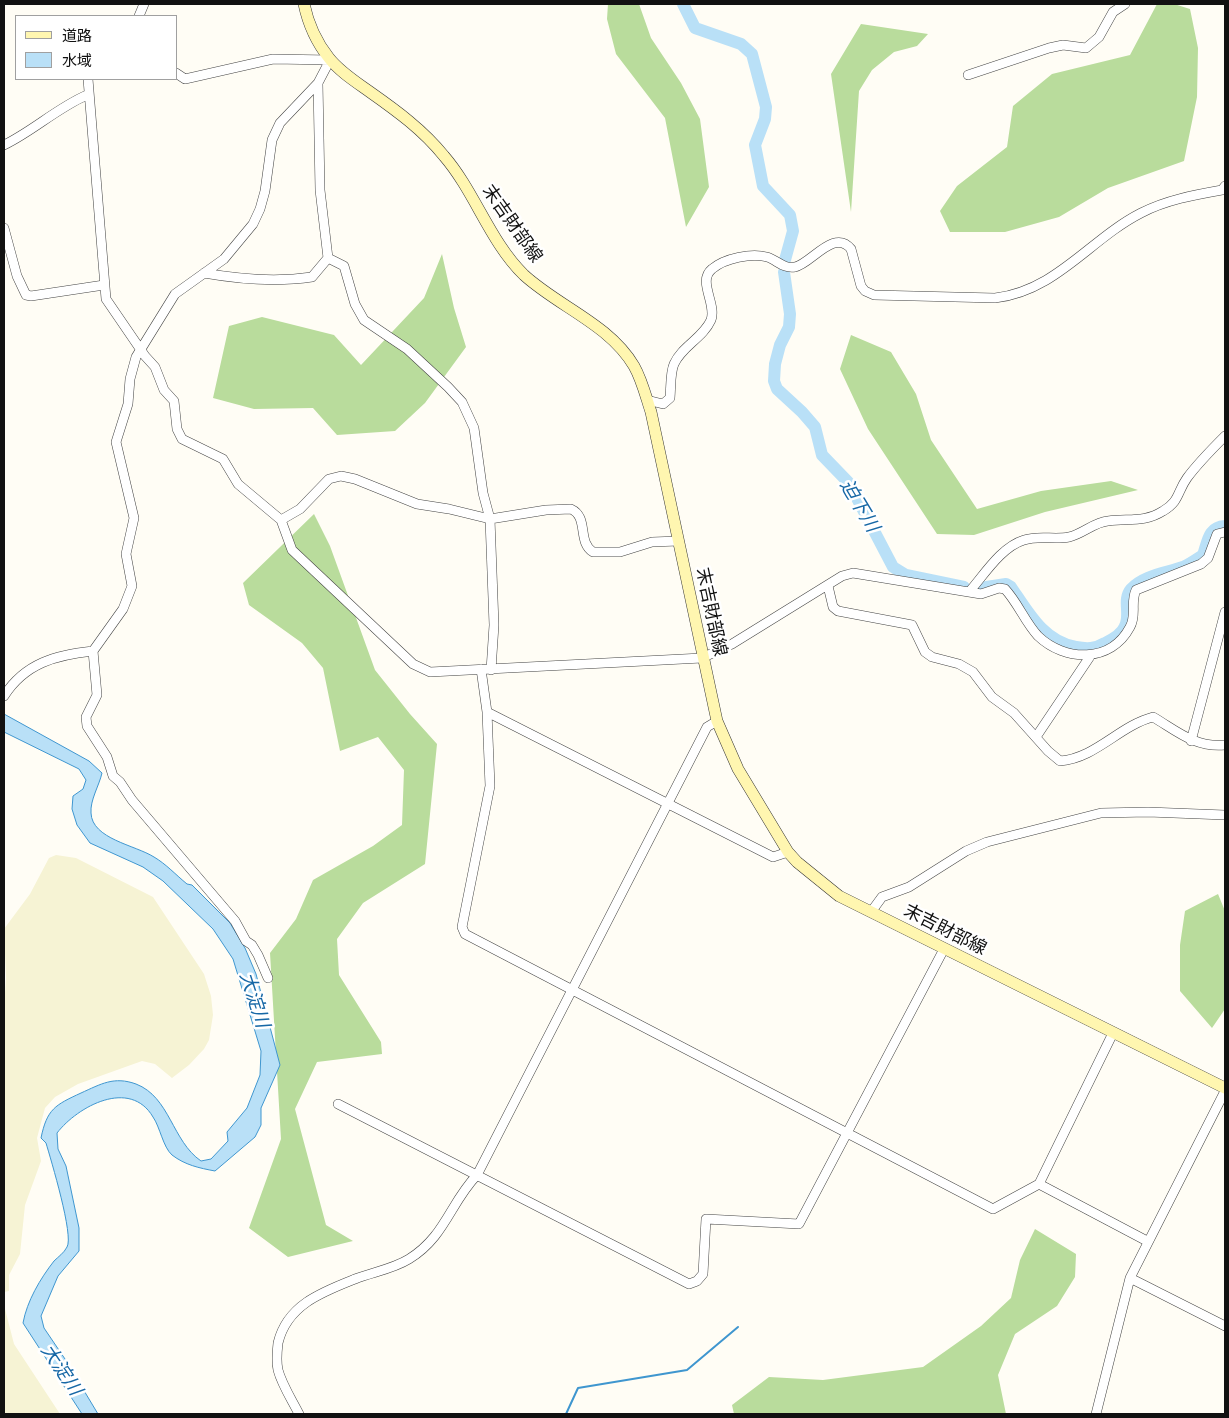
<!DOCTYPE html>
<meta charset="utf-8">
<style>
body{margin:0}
#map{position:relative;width:1229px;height:1418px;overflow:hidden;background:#fffdf5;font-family:"Noto Serif","Noto Sans JP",serif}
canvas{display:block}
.frame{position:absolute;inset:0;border:5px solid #111;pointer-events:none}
.legend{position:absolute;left:15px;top:15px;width:162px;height:65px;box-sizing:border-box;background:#fff;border:1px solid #a0a0a0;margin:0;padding:6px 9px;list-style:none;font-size:15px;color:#111}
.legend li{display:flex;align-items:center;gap:10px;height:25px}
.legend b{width:25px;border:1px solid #a0a0a0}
</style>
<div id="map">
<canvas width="1229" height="1418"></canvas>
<div class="frame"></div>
<ul class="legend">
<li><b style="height:6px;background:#fff6b0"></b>道路</li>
<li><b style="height:14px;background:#b9e0f7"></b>水域</li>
</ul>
</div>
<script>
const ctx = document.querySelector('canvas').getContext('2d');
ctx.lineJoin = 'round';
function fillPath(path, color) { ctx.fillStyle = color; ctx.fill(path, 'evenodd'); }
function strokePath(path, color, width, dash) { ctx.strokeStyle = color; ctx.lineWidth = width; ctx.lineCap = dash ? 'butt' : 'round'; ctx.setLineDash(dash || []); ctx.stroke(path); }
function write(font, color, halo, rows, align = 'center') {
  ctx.font = font + ' "Noto Serif","Noto Sans JP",serif'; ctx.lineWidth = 5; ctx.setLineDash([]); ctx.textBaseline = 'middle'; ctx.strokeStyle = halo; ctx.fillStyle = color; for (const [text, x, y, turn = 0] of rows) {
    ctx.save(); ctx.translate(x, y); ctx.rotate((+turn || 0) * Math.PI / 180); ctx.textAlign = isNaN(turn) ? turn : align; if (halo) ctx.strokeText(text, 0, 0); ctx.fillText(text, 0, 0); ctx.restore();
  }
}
const farmland = new Path2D(`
 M56 855 76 858 153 897 204 974 211 996 213 1015 209 1040 204 1049 189 1065 172 1078 155 1064 142 1061 78 1084 55 1097 45 1108 37 1138 41 1161 25 1205 20 1254 9 1275V1291L4 1292V1008L6 978 4 929 30 894 49 858Z
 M4 1305 14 1344 60 1414H4Z`);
const forest = new Path2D(`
 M608 4H639L651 38 681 83 700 119 709 187 686 227 665 118 616 54 607 19Z
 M1157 4H1174L1190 9 1198 48 1197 97 1184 161 1108 188 1059 217 1005 232H950L940 211 957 186 1007 147 1013 106 1052 74 1130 55Z
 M861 24 928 34 917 46 894 52 872 70 859 91 851 212 831 74Z
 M442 254 454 308 466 347 425 403 395 431 337 435 313 408 254 409 213 398 229 326 262 317 334 335 361 365 424 298Z
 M851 335 891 352 916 394 931 440 977 509 1041 491 1111 481 1138 490 1045 512 974 535 937 534 868 429 840 369Z
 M314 514 330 546 375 670 410 714 437 744 425 864 363 903 337 939 339 975 381 1042 382 1054 317 1062 295 1109 326 1225 353 1241 288 1257 249 1228 281 1139 270 953 296 919 313 880 373 846 402 825 404 770 378 737 340 751 323 668 302 643 249 605 243 583Z
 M1218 894 1225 911V1009L1212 1028 1180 991V945L1185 911Z
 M1035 1229 1076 1254 1075 1277 1057 1306 1015 1334 998 1375 1006 1414H734L732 1405 769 1377 823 1380 923 1367 981 1326 1011 1298 1020 1260Z`);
const water = new Path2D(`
 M4 714 89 761 102 773C99 786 90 800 91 813 92 839 135 845 154 857 166 864 176 875 187 884L192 885 230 923 245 948 256 974 280 1065 261 1108V1125L255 1137 215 1171C199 1168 185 1165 172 1155 163 1147 160 1127 153 1117 130 1078 78 1106 57 1133L58 1149 66 1166 79 1228V1251L58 1276 41 1316 44 1328 65 1359 98 1414H82L23 1323C27 1301 40 1279 54 1261 58 1257 64 1253 67 1247 74 1236 51 1160 46 1143L41 1138C47 1109 55 1105 81 1093 101 1084 114 1076 136 1084 170 1097 172 1141 201 1161L211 1159 228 1141 227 1132 247 1108 260 1075 261 1051 233 959 213 929 163 881 143 867 90 843 77 825 72 809 73 796 83 789 86 780 79 769 4 732Z`);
const stream = new Path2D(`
 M566 1414 578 1388 687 1370 738 1327`);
const river = new Path2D(`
 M683 4 695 28 741 44 752 54 766 107 765 119 755 145 763 186 790 215 793 231 785 260
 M784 272 790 314 789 327 780 345 775 364 774 381 777 389 802 412 815 427 822 455 849 483 893 567 906 575 964 587
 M980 588 1006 584 1011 587C1028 612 1044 642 1076 647 1087 649 1095 649 1105 643 1113 639 1122 634 1125 626 1131 614 1122 600 1131 589 1144 575 1166 573 1183 567 1190 564 1197 559 1203 555 1208 541 1208 527 1225 526`);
const minor = new Path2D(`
 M139 16 144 4
 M176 73 185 79 273 59 330 60 318 83 280 123 272 140 265 191 260 209 253 224 224 259 175 294 136 357 130 379 128 404 116 442 134 518 126 554 132 586 123 609 93 651 97 695 86 717 87 726 107 757 113 776 120 782 132 800 235 921 246 941 252 945 258 955 268 978
 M968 75 1049 48 1063 45 1086 48 1099 37 1113 12 1125 4
 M88 79 106 299 145 356 155 367 164 390 174 401 177 429 182 439 223 459 238 484 281 520 292 550 413 664 430 672 702 658 732 644 842 576 853 573 981 594 999 588 1005 589C1018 603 1025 622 1038 636 1065 662 1111 663 1130 627 1137 615 1130 603 1136 590L1201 564 1208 558 1217 534 1225 532
 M4 145C33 131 57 108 87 95
 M4 228 17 276 26 295 31 296 104 285
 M328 258 344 266 355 304 364 320 407 349 448 387 462 402 474 428 483 493 490 519 494 625 491 670
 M204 273C238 279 278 282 312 277L328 258 320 190 318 83
 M647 400 663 404 670 398C671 388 670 373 674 364 682 346 703 338 711 320 717 304 697 281 712 269 725 258 751 253 767 257 777 260 783 269 795 267 811 264 834 228 851 249L861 286 865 291 874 295 995 298C1056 291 1090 239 1141 213 1166 200 1194 195 1222 190L1225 186
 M281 520 300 509 329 479 341 476 355 479 417 504 449 509 490 519 546 510 571 509C589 517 577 542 593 552H620L652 542 678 541
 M828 586 833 607 838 611 912 625 925 652 932 657 959 664 973 672 992 697 1014 713 1048 751 1060 761C1096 758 1119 726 1153 717 1177 731 1195 748 1225 745
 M969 592C984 575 1001 547 1024 540 1039 535 1054 540 1069 537 1083 534 1094 522 1108 521 1128 518 1144 523 1163 511 1180 501 1177 492 1187 478 1198 463 1212 449 1225 436
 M481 669 487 712 490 786 462 927 465 934 993 1209 1039 1184 1113 1033
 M4 696C25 663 56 655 93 651
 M487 712 773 857 788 852
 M1036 737 1091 655
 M1191 741 1225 612
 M871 912 882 897 909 887 966 851 987 842 1101 813 1148 812 1225 815
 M338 1104 689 1284 697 1281 703 1274 706 1219 799 1224 944 949
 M1039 1184 1147 1241
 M1130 1278 1225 1326
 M299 1414C292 1400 282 1385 278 1370 276 1361 277 1352 278 1343 287 1305 322 1292 355 1279 373 1272 393 1269 409 1259 445 1237 450 1203 477 1175L707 727 717 721
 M1096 1414 1130 1278 1225 1091`);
const secondary = new Path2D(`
 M304 4C308 23 317 43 329 58 340 72 356 82 370 92 397 111 423 130 444 156 475 192 490 242 524 275 559 307 609 324 634 366 642 380 646 397 651 412L717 721 738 769 788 852 797 862 839 896 1225 1088`);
const streetNames = [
 ["末吉財部線",512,224,55],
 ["末吉財部線",711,612,78],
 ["末吉財部線",945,930,27]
];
const waterNames = [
 ["迫下川",859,506,59],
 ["大淀川",254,1000,72],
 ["大淀川",61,1370,56]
];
fillPath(farmland, '#f6f3d4');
fillPath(forest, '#b9dc9c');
fillPath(water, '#b9e0f7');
strokePath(water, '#3f96cf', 1);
strokePath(stream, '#3f96cf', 2);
strokePath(river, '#b9e0f7', 12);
strokePath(minor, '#444', 10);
strokePath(secondary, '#333', 12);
strokePath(minor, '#fff', 9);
strokePath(secondary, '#fff6b0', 11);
write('18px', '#111', '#fff', streetNames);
write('italic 19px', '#1768a6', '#fff', waterNames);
</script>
